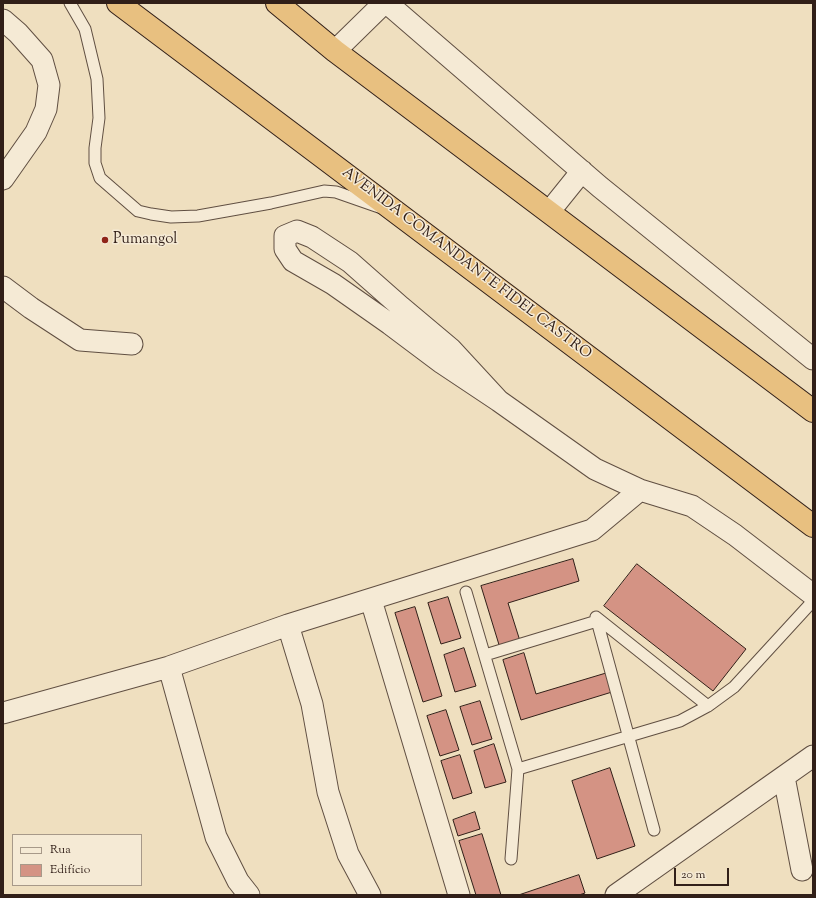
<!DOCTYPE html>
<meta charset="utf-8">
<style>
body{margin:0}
#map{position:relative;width:816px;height:898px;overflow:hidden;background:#efdfbf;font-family:"Sorts Mill Goudy",serif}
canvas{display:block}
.frame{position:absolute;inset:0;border:4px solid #311f18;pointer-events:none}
.legend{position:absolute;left:12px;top:834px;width:130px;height:52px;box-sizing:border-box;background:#f5ead5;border:1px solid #a79989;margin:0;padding:5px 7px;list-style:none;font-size:12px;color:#311f18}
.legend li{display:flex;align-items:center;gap:8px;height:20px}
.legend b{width:20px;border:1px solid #a79989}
.scale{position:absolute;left:674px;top:868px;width:55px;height:18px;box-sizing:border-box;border:2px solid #311f18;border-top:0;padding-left:5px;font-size:12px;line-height:14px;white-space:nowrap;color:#311f18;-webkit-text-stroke:3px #f5ead5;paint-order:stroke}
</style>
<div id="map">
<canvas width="816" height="898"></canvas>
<div class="frame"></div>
<ul class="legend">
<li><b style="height:5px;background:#f5ead5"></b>Rua</li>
<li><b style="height:11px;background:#d49384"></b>Edifício</li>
</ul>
<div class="scale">20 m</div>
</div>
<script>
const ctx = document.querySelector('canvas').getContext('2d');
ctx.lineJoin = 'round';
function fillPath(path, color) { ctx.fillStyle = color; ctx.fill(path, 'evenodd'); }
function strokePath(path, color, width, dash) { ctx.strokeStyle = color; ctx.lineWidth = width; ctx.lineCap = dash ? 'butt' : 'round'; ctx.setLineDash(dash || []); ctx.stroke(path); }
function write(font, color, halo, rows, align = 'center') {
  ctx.font = font + ' "Sorts Mill Goudy",serif'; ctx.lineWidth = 3; ctx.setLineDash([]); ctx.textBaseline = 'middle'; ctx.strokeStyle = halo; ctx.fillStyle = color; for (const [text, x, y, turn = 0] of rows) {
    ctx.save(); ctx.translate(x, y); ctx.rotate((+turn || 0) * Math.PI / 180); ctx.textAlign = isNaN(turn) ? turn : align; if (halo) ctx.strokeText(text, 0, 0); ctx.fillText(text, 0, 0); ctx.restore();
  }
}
const building = new Path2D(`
 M573 559 579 581 508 603 520 641 500 648 481 586Z
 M637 564 746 649 713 691 604 606Z
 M448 597 461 638 441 644 428 603Z
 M415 607 442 696 423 702 395 613Z
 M464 648 476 686 455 692 444 655Z
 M524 653 536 694 606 673 612 692 521 720 503 660Z
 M480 701 492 739 472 745 460 707Z
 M446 710 459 750 440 756 427 716Z
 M494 744 506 782 485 788 474 751Z
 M460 755 472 793 453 799 441 761Z
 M610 768 635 846 597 859 572 781Z
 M475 812 480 829 458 836 453 820Z
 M482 834 501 895H476L459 841Z
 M579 875 585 893 579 895H519Z`);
const lane = new Path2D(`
 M70 3 85 29 97 79 99 118 95 148V163L100 178 138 211 151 214 171 217 198 216 271 203 324 191 336 192 379 207
 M466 592 518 769 511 859
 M485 655 597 621
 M518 769 680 721 708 706 734 687 813 601
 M654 830 596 617 708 706`);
const street = new Path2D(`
 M387 3 600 187 813 359
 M3 20 18 33 42 60 49 85 46 109 36 132 3 179
 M335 51 384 3
 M549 212 582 171
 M3 287 31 308 80 340 132 344
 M499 401 442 363 390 324 333 284 293 261 285 249V236L297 231 312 237 350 262 401 307 451 349 499 401 595 469 640 490 692 506 735 535 813 595
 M371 600 459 895
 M288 625 312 704 328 792 348 854 370 895
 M169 667 216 837 238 881 249 895
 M3 713 169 667 288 625 592 530 640 490
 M784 777 802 870
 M616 895 813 756`);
const highway = new Path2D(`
 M118 3 813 526
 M277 3 335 51 813 411`);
const markers = [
 [105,240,4,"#8f2418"]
];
const poiNames = [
 ["Pumangol",113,240]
];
const streetNames = [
 ["AVENIDA COMANDANTE FIDEL CASTRO",466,264,37]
];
fillPath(building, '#d49384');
strokePath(building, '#311f18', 1);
strokePath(lane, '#604f42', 13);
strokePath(street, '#604f42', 23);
strokePath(highway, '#311f18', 24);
strokePath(lane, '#f5ead5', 11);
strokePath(street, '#f5ead5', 21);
strokePath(highway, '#e8c080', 22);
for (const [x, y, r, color] of markers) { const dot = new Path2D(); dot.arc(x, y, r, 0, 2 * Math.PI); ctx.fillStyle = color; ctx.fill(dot); strokePath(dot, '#f5ead5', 1.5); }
write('15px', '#311f18', '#f5ead5', poiNames, 'left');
write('15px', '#311f18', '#f5ead5', streetNames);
</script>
